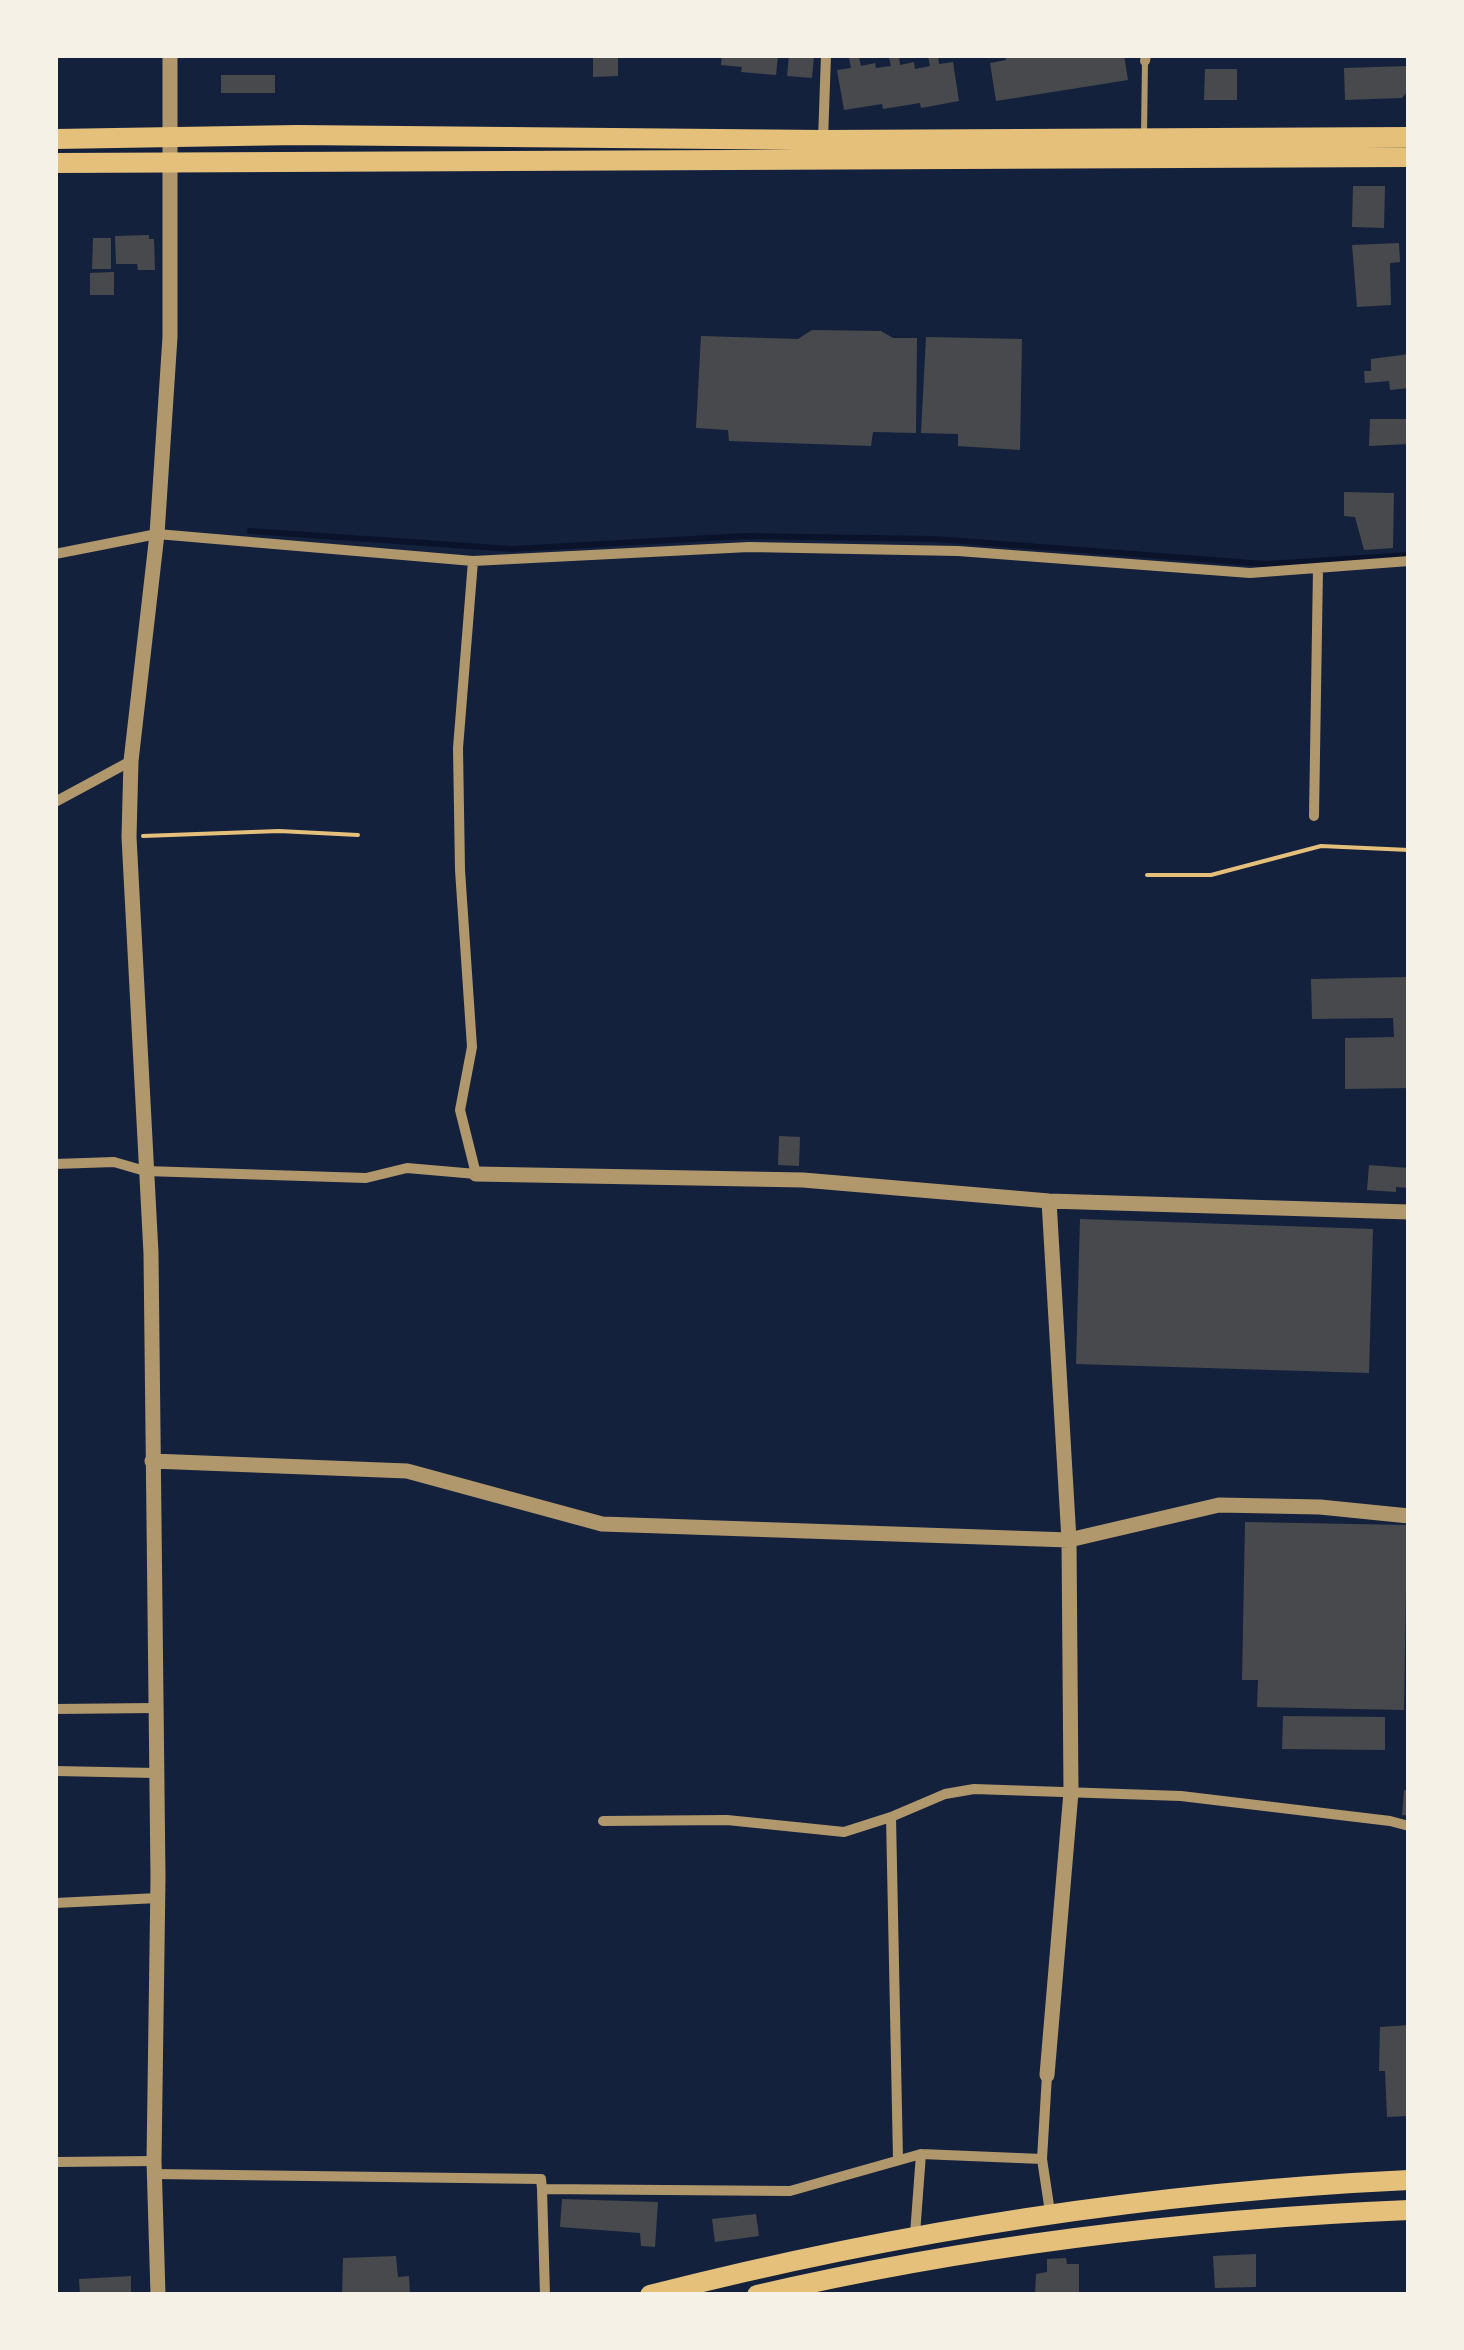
<!DOCTYPE html>
<style>
body{margin:0}
#map{position:relative;width:1464px;height:2350px;overflow:hidden;background:#14213d;font-family:Figtree,sans-serif}
canvas{display:block}
.frame{position:absolute;inset:0;border:58px solid #f6f1e7;pointer-events:none}
</style>
<div id="map">
<canvas width="1464" height="2350"></canvas>
<div class="frame"></div>
</div>
<script>
const ctx = document.querySelector('canvas').getContext('2d');
ctx.lineJoin = 'round';
function strokePath(path, color, width, dash) { ctx.strokeStyle = color; ctx.lineWidth = width; ctx.lineCap = dash ? 'butt' : 'round'; ctx.setLineDash(dash || []); ctx.stroke(path); }
function fillPath(path, color) { ctx.fillStyle = color; ctx.fill(path, 'evenodd'); }
const stream = new Path2D(`
 M250 531 513 549 745 536 935 539 1266 564 1409 555`);
const building = new Path2D(`
 M722 55 778 56 776 75 741 72 742 67 721 65Z
 M789 55H814L812 78 787 76Z
 M938 55 939 64 953 62 959 101 921 108 920 103 883 109 882 104 844 110 837 70 851 68 849 58 859 57 861 66 875 63 876 68 891 66 889 58 899 56 900 65 914 62 915 69 930 66 928 56Z
 M1005 55H1124L1128 80 996 101 990 63 1006 60Z
 M618 56V76L593 77V58Z
 M1409 66V90L1402 98 1345 100 1344 68Z
 M1205 69H1237V100H1204Z
 M221 75H275V93H221Z
 M1353 186H1385L1384 228 1352 227Z
 M149 235V239H154L155 270H138L137 264H116L115 236Z
 M93 238H111V269H92Z
 M1399 243 1400 262 1390 263 1391 305 1357 307 1352 245Z
 M114 272V295H90V273Z
 M812 330 881 331 893 338H917L916 433 873 432 871 446 729 441 728 430 696 428 701 336 798 339Z
 M926 337 1022 339 1020 450 958 446V434L921 433Z
 M1409 354V388L1390 390 1389 381 1365 383 1364 371H1371V359Z
 M1370 419H1409V444L1369 446Z
 M1344 492 1394 493 1393 548 1364 550 1355 517 1344 516Z
 M1409 977V1088L1345 1089V1038L1394 1037 1393 1018 1312 1019 1311 979Z
 M779 1136 800 1137 799 1166 778 1165Z
 M1369 1165 1409 1168V1188L1396 1187V1192L1367 1190Z
 M1080 1219 1373 1229 1369 1373 1076 1364Z
 M1245 1522 1407 1525 1404 1710 1257 1707 1258 1680H1242Z
 M1283 1716 1385 1717V1750L1282 1749Z
 M1404 1790 1409 1791V1816L1402 1815Z
 M1409 2025V2116L1387 2117 1385 2071H1379L1380 2027Z
 M562 2199 658 2202 655 2247 641 2246 640 2233 560 2227Z
 M756 2214 759 2236 715 2242 712 2219Z
 M1256 2254V2287L1215 2288 1213 2256Z
 M396 2256 398 2277 409 2276 410 2295H342L343 2258Z
 M1066 2258 1067 2264H1079V2295H1035L1036 2274 1047 2272V2259Z
 M131 2276V2295H80L79 2279Z`);
const path = new Path2D(`
 M143 836 279 831 358 835
 M1147 875H1211L1321 846 1409 850`);
const service = new Path2D(`
 M1144 135 1145 61`);
const minor = new Path2D(`
 M1145 61 1146 55
 M823 140 826 55
 M55 554 157 534 473 561 749 547 958 551 1250 573 1409 561
 M55 802 131 761
 M1314 816 1318 568
 M55 1164 114 1162 145 1171 366 1178 407 1168 476 1174 460 1110 472 1047 460 870 458 748 473 561
 M55 1709 155 1708
 M55 1771 155 1773
 M891 1817 898 2159
 M603 1821 727 1820 844 1832 891 1817 945 1794 974 1789 1181 1796 1390 1821 1409 1826
 M55 1903 158 1898
 M1042 2159 1047 2075
 M55 2162 154 2161
 M154 2174 541 2179 542 2189
 M915 2234 921 2154
 M545 2295 542 2189 790 2191 921 2154 1042 2159 1050 2212`);
const tertiary = new Path2D(`
 M476 1174 803 1180 1049 1201 1409 1212
 M152 1461 407 1471 602 1524 1069 1540 1219 1505 1320 1507 1409 1516
 M1047 2075 1071 1792 1069 1540 1049 1201
 M158 2295 154 2161 158 1878 151 1253 129 837 131 761 157 534 170 337V55`);
const trunk = new Path2D(`
 M55 139 297 135 823 140 1409 137
 M55 163 1409 157
 M650 2295C900 2231 1151 2192 1409 2180
 M757 2295C972 2245 1189 2219 1409 2210`);
strokePath(stream, '#0b132b', 6);
fillPath(building, '#48494c');
strokePath(path, '#e5c07b', 4);
strokePath(service, '#b1986c', 6);
strokePath(minor, '#b1986c', 10);
strokePath(tertiary, '#b1986c', 15);
strokePath(trunk, '#e5c07b', 20);
</script>
